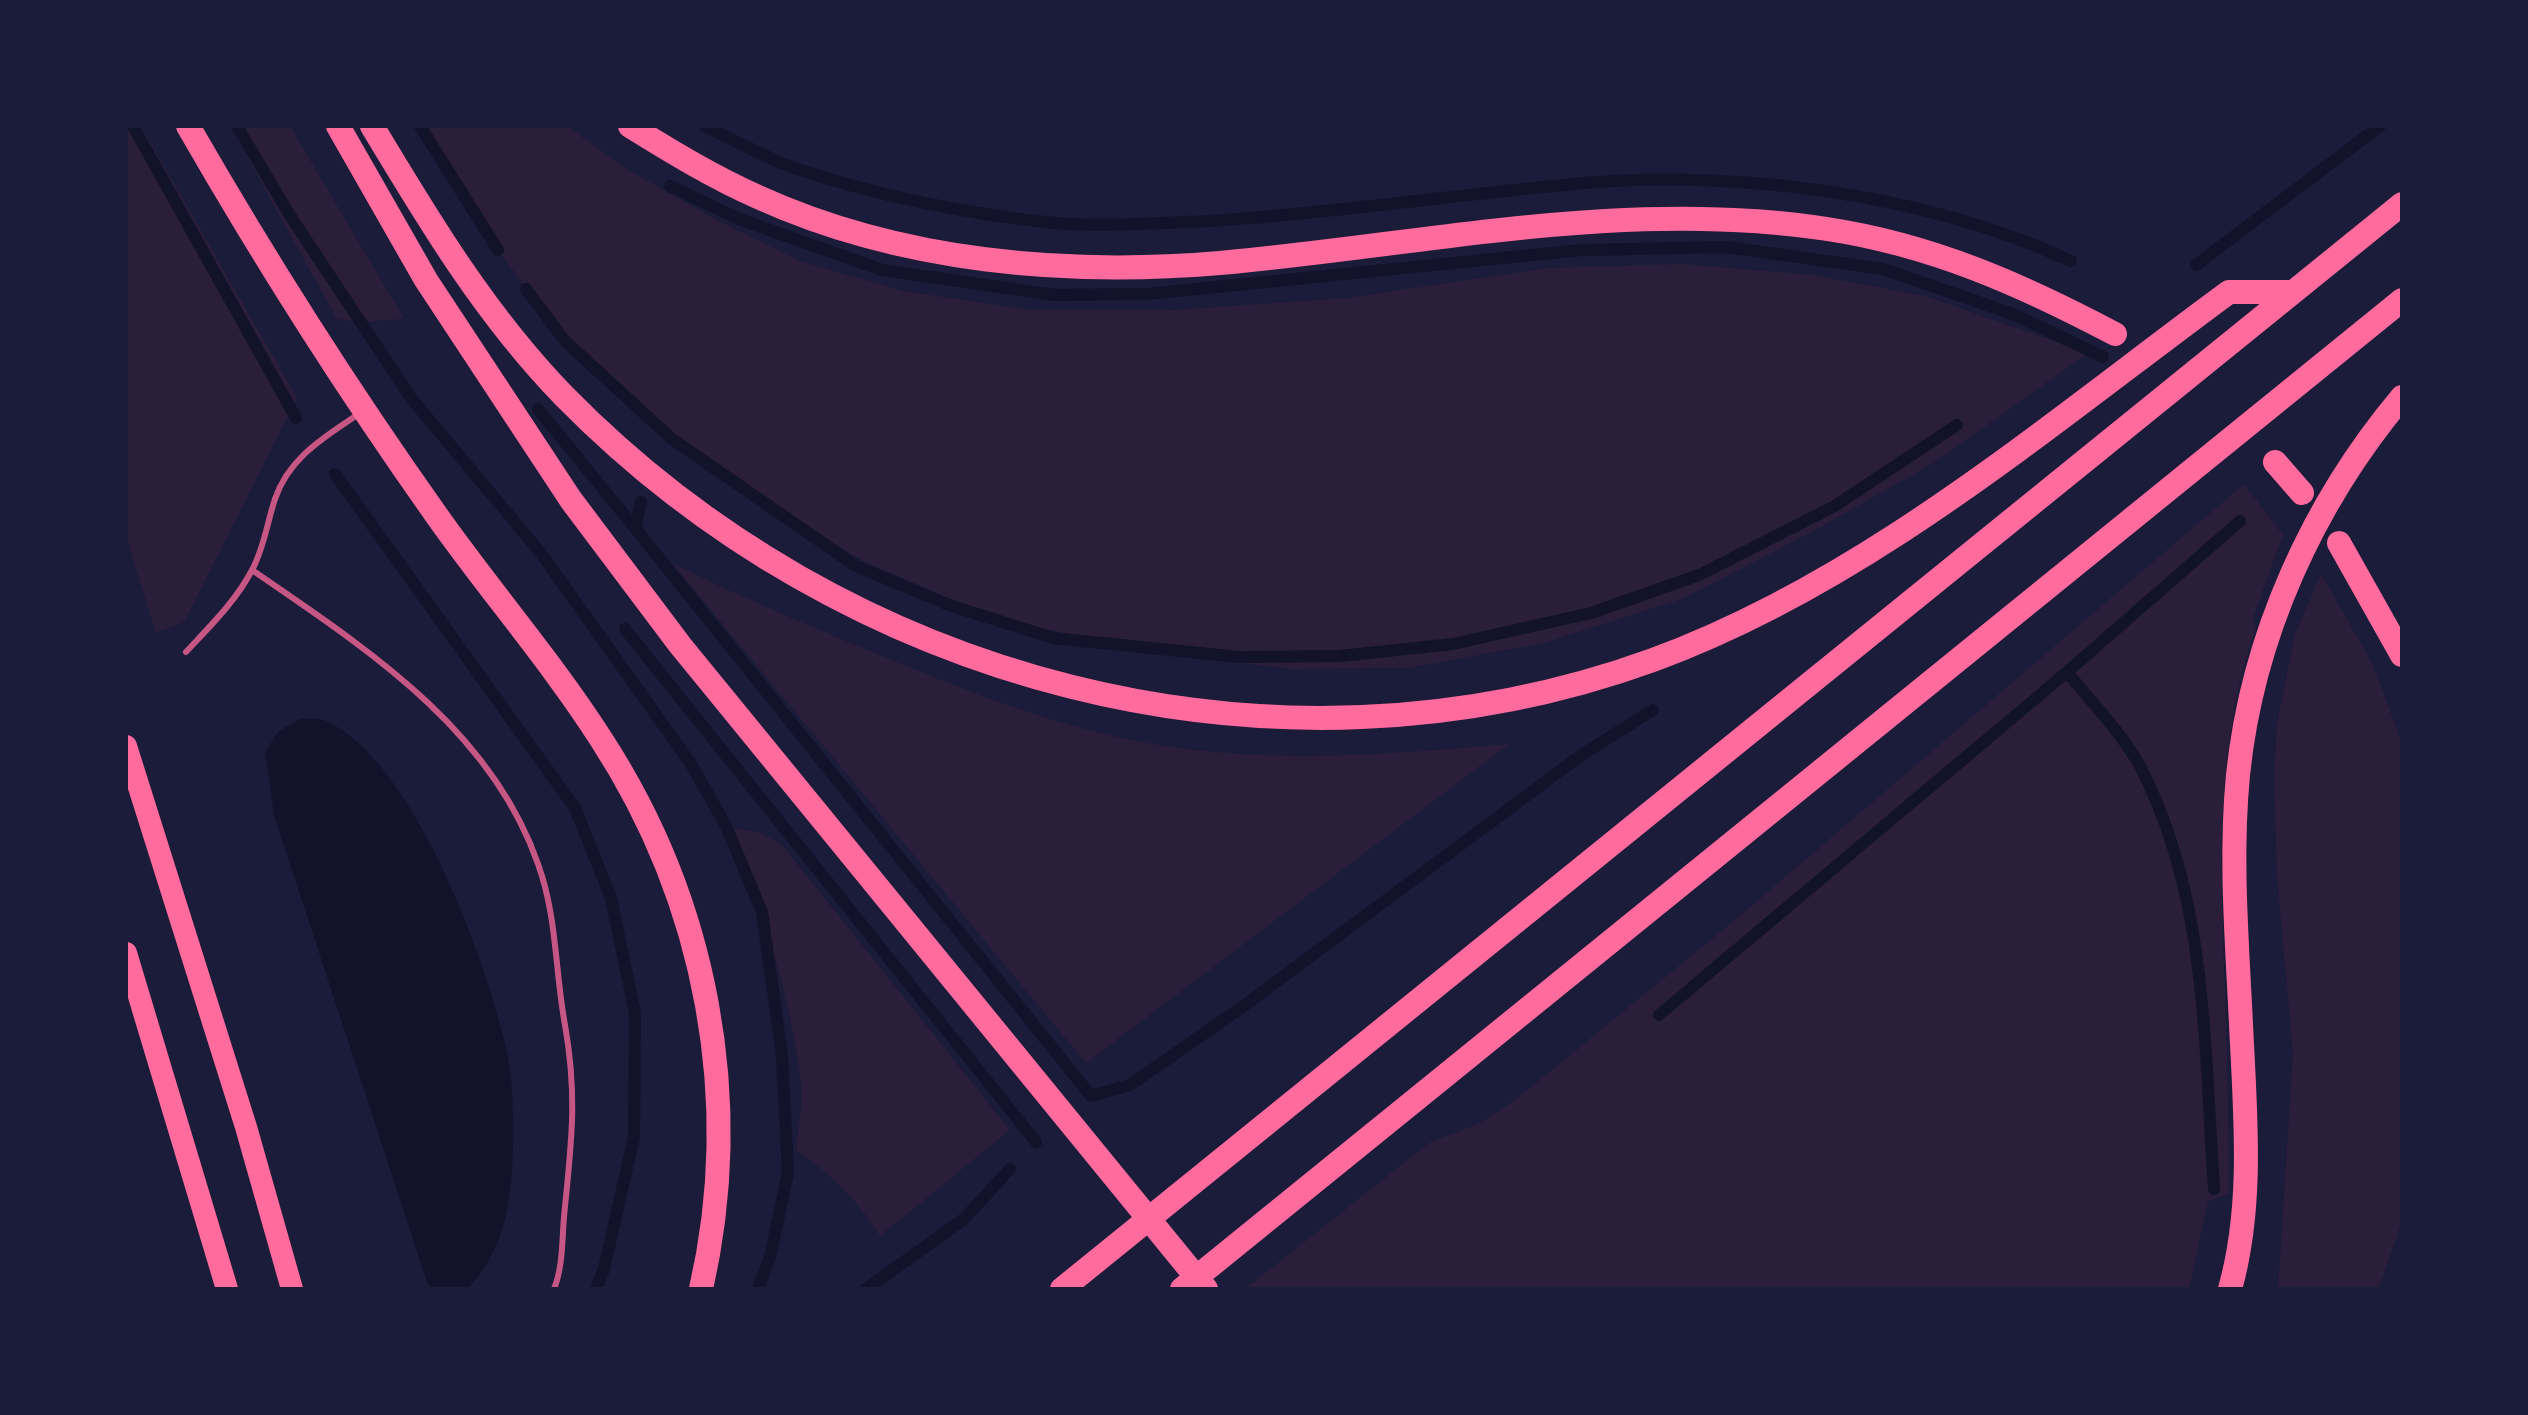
<!DOCTYPE html>
<style>
body{margin:0}
#map{position:relative;width:2528px;height:1415px;overflow:hidden;background:#1b1b3a;font-family:"Source Sans 3",sans-serif}
canvas{display:block}
.frame{position:absolute;inset:0;border:128px solid #1b1b3a;pointer-events:none}
</style>
<div id="map">
<canvas width="2528" height="1415"></canvas>
<div class="frame"></div>
</div>
<script>
const ctx = document.querySelector('canvas').getContext('2d');
ctx.lineJoin = 'round';
function fillPath(path, color) { ctx.fillStyle = color; ctx.fill(path, 'evenodd'); }
function strokePath(path, color, width, dash) { ctx.strokeStyle = color; ctx.lineWidth = width; ctx.lineCap = dash ? 'butt' : 'round'; ctx.setLineDash(dash || []); ctx.stroke(path); }
const green = new Path2D(`
 M126 126H141L297 398 184 622 156 633 126 536Z
 M230 126H290L404 319 360 322 337 319Z
 M420 126H567L628 170 713 218 799 261 904 291 1030 310H1174L1347 298 1548 268 1682 264 1813 275 1925 296 2088 353 1935 462 1810 533 1682 599 1543 643 1409 668 1290 669 1156 652 996 619 864 561 759 502 672 439 565 341 498 250Z
 M2244 484 2283 535 2253 618 2256 627C2215 744 2220 865 2225 987 2227 1056 2229 1124 2229 1193L2208 1202 2189 1289H1245L1429 1143 1478 1124 1514 1101 1729 925Z
 M672 563C745 599 819 630 894 661 979 696 1067 730 1159 745 1275 764 1393 754 1509 744L1086 1063Z
 M2321 574 2372 663 2402 743V1222L2378 1289H2278L2293 1053 2277 877 2274 777 2277 723 2295 634Z
 M726 826 761 833 782 845 1010 1130 880 1236C857 1199 832 1175 796 1150 798 1129 803 1105 801 1083 791 993 761 908 726 826Z`);
const water = new Path2D(`
 M300 719C307 719 317 718 324 720 414 759 487 962 507 1052 516 1093 516 1188 503 1227 497 1249 483 1273 467 1289H431L427 1282 274 815 265 752 279 731Z`);
const stream = new Path2D(`
 M133 126 296 418
 M237 126 289 214 411 398 540 552 691 764 726 826 762 912 782 1056 788 1173 770 1257 758 1289
 M420 126 498 250
 M705 126C734 140 764 157 794 168 878 196 966 214 1054 223 1104 227 1158 223 1208 221 1327 214 1445 196 1564 185 1727 168 1922 192 2071 261
 M670 186 739 219 882 270 1055 295 1147 294 1582 250 1727 247 1883 269 2013 314 2103 357
 M2196 265 2380 126
 M526 289 565 341 672 439 856 566 949 605 1053 638 1239 657 1340 656 1453 644 1591 613 1699 575 1833 507 1957 425
 M538 409 635 528
 M335 474 575 808 611 898 635 1013 634 1137 604 1269 596 1289
 M641 502 635 528 1091 1096 1130 1085 1245 1005 1580 756 1653 710
 M625 629 1036 1142
 M2067 672 2240 521
 M1659 1015 2067 672C2091 702 2123 734 2141 768 2208 899 2204 1047 2214 1189
 M866 1289 964 1219 1010 1169`);
const service = new Path2D(`
 M252 570C364 647 491 728 538 864 557 916 555 971 565 1025 578 1099 571 1144 564 1217 562 1240 563 1267 554 1289
 M186 652C210 626 236 601 252 570 264 548 267 523 275 499 289 457 325 437 360 413`);
const trunk = new Path2D(`
 M126 746 246 1127 292 1289
 M126 953 227 1289`);
const motorway = new Path2D(`
 M188 126C265 260 347 389 437 516 490 591 551 661 601 739 707 902 744 1100 701 1289
 M338 126 426 280 571 500 680 645 1206 1289
 M372 126C429 221 486 316 564 396 843 681 1273 798 1653 660 1866 582 2048 425 2229 292H2293
 M630 126C672 152 713 177 758 197 901 262 1066 276 1220 263 1421 245 1625 198 1827 229 1933 245 2022 285 2115 334
 M2275 462 2302 493
 M2339 543 2402 655
 M1062 1289 2402 204
 M1182 1289 2402 300
 M2230 1289C2254 1204 2245 1111 2241 1024 2237 941 2230 857 2238 775 2252 637 2313 503 2402 397`);
fillPath(green, '#2a1e3b');
fillPath(water, '#12122b');
strokePath(stream, '#12122b', 12);
strokePath(service, '#c65784', 6);
strokePath(trunk, '#ff6b9d', 22);
strokePath(motorway, '#ff6b9d', 24);
</script>
